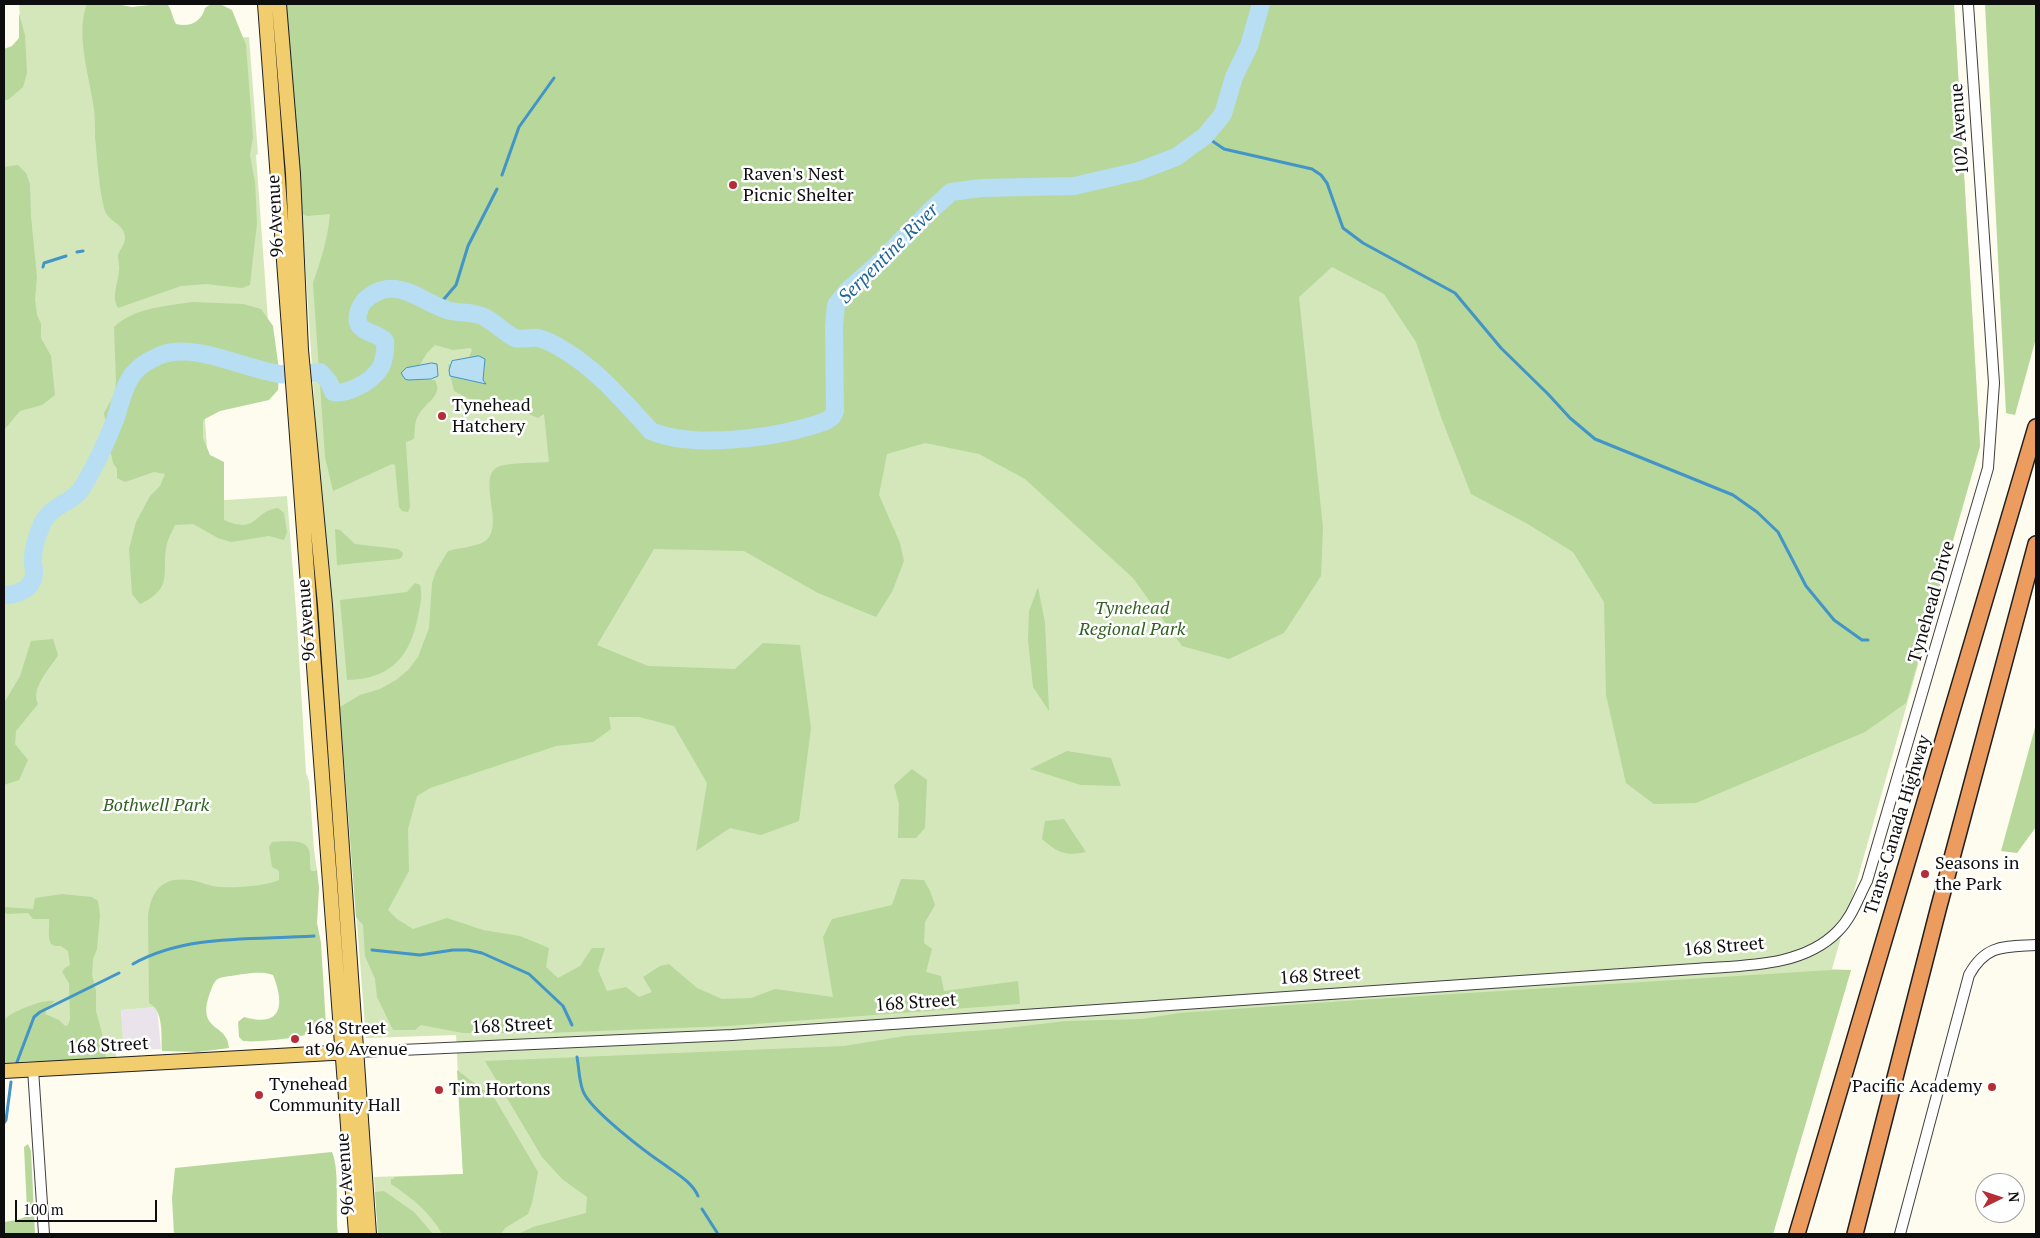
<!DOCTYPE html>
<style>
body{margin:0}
#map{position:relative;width:2040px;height:1238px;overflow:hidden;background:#fefbef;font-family:"PT Serif",serif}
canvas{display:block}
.frame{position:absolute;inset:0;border:5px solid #0e0e0e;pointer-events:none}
.north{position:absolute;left:1975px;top:1173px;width:50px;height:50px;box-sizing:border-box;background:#fff;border:1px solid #9f9f9f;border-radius:50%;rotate:86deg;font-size:14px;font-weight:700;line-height:20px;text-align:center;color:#0e0e0e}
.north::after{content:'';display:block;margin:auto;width:18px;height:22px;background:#b72d37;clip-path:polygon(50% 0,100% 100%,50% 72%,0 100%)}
.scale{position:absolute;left:15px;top:1200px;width:142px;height:22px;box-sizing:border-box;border:2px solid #0e0e0e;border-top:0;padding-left:6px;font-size:15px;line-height:18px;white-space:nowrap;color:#0e0e0e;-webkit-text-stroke:4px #fff;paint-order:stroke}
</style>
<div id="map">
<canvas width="2040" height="1238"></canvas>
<div class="frame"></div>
<div class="north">N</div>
<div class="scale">100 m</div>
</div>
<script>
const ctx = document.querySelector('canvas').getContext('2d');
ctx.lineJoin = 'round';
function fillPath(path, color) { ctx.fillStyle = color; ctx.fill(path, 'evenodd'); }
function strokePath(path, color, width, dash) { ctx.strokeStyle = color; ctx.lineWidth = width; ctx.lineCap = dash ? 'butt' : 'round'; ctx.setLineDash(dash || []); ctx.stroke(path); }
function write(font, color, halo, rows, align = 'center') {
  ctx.font = font + ' "PT Serif",serif'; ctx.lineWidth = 5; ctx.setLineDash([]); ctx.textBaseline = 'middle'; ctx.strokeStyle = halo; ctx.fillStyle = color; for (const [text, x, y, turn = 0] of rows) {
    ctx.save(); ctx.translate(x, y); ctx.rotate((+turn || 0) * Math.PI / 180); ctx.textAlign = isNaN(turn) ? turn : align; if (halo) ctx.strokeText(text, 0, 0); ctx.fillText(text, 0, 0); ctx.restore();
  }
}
const industrial = new Path2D(`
 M157 1007 161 1049 124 1051 121 1010Z`);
const green = new Path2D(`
 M19 4H87L89 47 249 37 258 154 256 155 273 389 203 394 211 501 287 496 297 623 306 773 309 781 314 850 317 870H314L155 960 157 1007 121 1010 124 1051 116 1052V1058L106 1059 104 1053 4 1058V53L23 52Z
 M284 4H1954L1980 446 1832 969 1851 970 1773 1234H378L374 1177 463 1174 456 1035 366 1038 340 707 318 458 302 214Z`);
const forest = new Path2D(`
 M87 4H116L132 7 159 4 168 5C173 13 172 17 176 24 190 28 202 21 205 8L211 4H220L232 10 246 45 253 137 250 155 255 182 257 223 250 285 242 288 206 284 181 286 118 308C111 295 118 285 119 271 120 266 118 261 118 256 119 250 125 245 125 238 125 223 107 222 104 208 99 188 97 157 95 136 95 127 95 118 94 109 90 79 75 33 87 4Z
 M284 4H1954L1980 446 1906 703 1865 732 1696 803 1654 804 1626 783 1606 695 1604 602 1573 552 1526 523 1471 494 1441 417 1416 342 1384 294 1332 267 1299 297 1323 528 1321 576 1284 633 1229 659 1182 646 1133 578 1025 479 979 454 925 443 887 454 879 495 900 543 904 561 892 592 876 617 818 593 744 551 654 549 597 645 648 666 735 669 763 643 800 645 811 728 799 821 761 835 730 828 696 851 707 783 674 726 639 717H609L611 729 593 742 556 746 430 788 417 796 408 829 409 871 388 910 397 919 413 929 447 918 483 930 520 936 549 948 546 967 558 978 580 966 592 948H605L598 970 607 991 626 987 639 997 652 992 643 977 660 966 669 964 697 988 722 999 751 998 775 989 833 997 823 937 832 919 892 905 901 879 924 880 930 891 935 905 925 922 924 943 932 949 926 972 941 976 944 991 1018 981 1020 1004 728 1026 545 1033H463L421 1025 415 1030H393L377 997 375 979 365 956 363 925 356 917 340 707 360 695 380 689 396 680 409 669 418 657 429 628 432 583 436 571 448 551C459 548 472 547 482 543 508 531 477 481 496 468 505 462 537 463 549 462L544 414 538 418 506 404 490 405 475 402 454 391 448 365 469 357 472 350 470 348 453 350 435 345 427 353 419 366 410 367 408 380H435C444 396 424 403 418 416 414 422 415 432 414 439L406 442V444L410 507 408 512 402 511 399 507 395 465 392 464 333 491 325 457 313 283C321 260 328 238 330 214L307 216 302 214Z
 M1985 4H2036V338L2015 415 2006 413Z
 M19 13 25 35 27 73 23 87 9 99 4 101V49L12 46 19 38Z
 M18 165 26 173 30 184 31 217 37 277 35 299 37 315 41 324V338L51 356 55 395 42 405 20 411 4 430V167Z
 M192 302 243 304 261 309 273 326 279 370 278 390 269 400 220 411 203 420V438L210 455 224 462V520C258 535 253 511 278 508L284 513 287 532 284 540 269 536 231 542 218 538 193 524 175 525C173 530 170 535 168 540 159 570 177 587 140 604L132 594 129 549 136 522 150 496 160 486 165 474 154 472 125 482 117 478V469L113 463 111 453 104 413 115 393 116 382 114 327C133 308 166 306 192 302Z
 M335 529 340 530 355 544 398 549 403 553 402 557 399 559 337 565Z
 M415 583 420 585C423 594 420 607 418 616 410 657 391 679 347 680L340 600 407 592Z
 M1038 587 1045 623 1049 711 1033 687 1028 640 1029 611Z
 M53 639 58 655C50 669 30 688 38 704L16 731 15 744 28 760 19 780 4 785V703L20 676 31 641Z
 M2036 724V827L2017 853 2001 851Z
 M1067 751 1111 758 1121 786 1081 785 1030 769Z
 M912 769 927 780 925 828 916 838H898L899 804 894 785Z
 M1064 819 1086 852C1065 856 1058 853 1042 839L1045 821Z
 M272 842C282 842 305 838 309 850 311 857 309 864 311 871L317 870 319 888 317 923 321 943 326 1026C319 1037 257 1043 243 1041L239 1037 238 1022 244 1017C282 1028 285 1005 273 975 259 970 240 975 224 977 216 978 214 982 211 990 194 1033 228 1022 229 1048L198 1052 162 1051C161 1036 164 1010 149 1003L148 917C151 886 167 874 199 882 206 884 213 887 221 887 236 888 266 886 279 880V871L272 867 269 847Z
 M62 894 92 897 98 901 100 915 97 949 93 959 92 975 96 991V1011L102 1033 106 1059C72 1061 38 1060 4 1063V1020C12 1011 43 999 55 1001L47 1007 45 1014 59 1020 65 1026 68 1025 70 1019 69 983 62 972 65 968 70 965 68 951 61 946H55L51 944C47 935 50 928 49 919H33L28 913 7 914 4 912V907L33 909 35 898Z
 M1831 970H1851L1773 1234H518L533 1227 586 1213 587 1197 562 1179 542 1157 485 1061 844 1046 905 1036 999 1029 1066 1021 1142 1019 1179 1013 1359 1000Z
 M457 1070 495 1099 538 1172 532 1203 528 1214 505 1228 501 1234H442C430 1212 412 1198 391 1184V1179H394V1177L463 1174Z
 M28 1144 31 1151 35 1234H4V1222L17 1220 25 1217 27 1210 24 1147Z
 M332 1152C340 1170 335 1212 338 1234H174L172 1198 175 1168Z
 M384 1191 414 1212 433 1234H378L375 1192Z`);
const water = new Path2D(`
 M479 356 485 359 483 380 486 384 450 376 449 370 452 361Z
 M432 363 437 364 438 376 431 379 408 380 405 379 401 373 406 368Z`);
const stream = new Path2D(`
 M1205 136 1224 149 1312 169 1321 175 1327 183 1343 228 1363 243 1455 293 1501 348 1548 394 1570 418 1595 439 1733 495 1757 512 1778 532 1806 586 1834 620 1862 640H1868
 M502 175 519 127 554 78
 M77 252 83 251
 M43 267 44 263 66 256
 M438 306 456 285 468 246 497 189
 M372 950 420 955 453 950H468L482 953 529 974 563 1006 572 1025
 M133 964C186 934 254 940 314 936
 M577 1057C579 1068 579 1081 583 1091 590 1110 647 1153 665 1165 677 1174 692 1182 698 1196
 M17 1062 34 1017 40 1012 119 973
 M4 1123 6 1120 11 1082
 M702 1209 718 1234`);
const river = new Path2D(`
 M4 595C19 595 35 588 34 570 34 566 32 562 33 559 33 546 38 533 43 522 53 504 74 502 82 488 95 467 106 443 115 420 120 405 123 387 133 374 139 366 151 359 161 355 194 342 245 369 279 374 292 376 307 373 320 372L329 382 333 392C347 395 370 382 378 371 384 365 386 349 385 341 378 332 361 334 358 322 356 316 360 306 364 301 393 273 418 300 447 310 459 314 472 311 484 317 495 322 504 333 515 338 522 340 531 337 538 338 546 340 556 345 562 349 597 369 624 402 651 431 695 450 782 437 826 421L832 417 835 411 834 325 836 305 847 291 882 260 929 212 951 192 981 188 1074 186 1139 171 1176 157 1205 136 1223 114 1234 77 1249 46 1261 4`);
const minor = new Path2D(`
 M357 1052 732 1035 1695 969C1743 965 1802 968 1838 931 1852 917 1858 898 1867 881L1988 468 1994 383 1968 4
 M33 1069 44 1234
 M1900 1234 1969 975C1986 944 2004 947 2036 945`);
const major = new Path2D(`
 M265 4 356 1234
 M279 4 293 174 301 350 325 605 369 1234
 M4 1071 350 1052`);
const highway = new Path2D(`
 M1797 1234 2036 427
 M1855 1234 1938 910 2036 544`);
const markers = [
 [733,185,5,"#b72d37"],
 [442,416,5,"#b72d37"],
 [1925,874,5,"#b72d37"],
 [295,1039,5,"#b72d37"],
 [1992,1087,5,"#b72d37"],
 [439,1090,5,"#b72d37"],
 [259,1095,5,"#b72d37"]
];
const streetNames = [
 ["102 Avenue",1960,129,-94],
 ["96 Avenue",276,216,-93],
 ["Tynehead Drive",1932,602,-74],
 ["96 Avenue",307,620,-94],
 ["Trans-Canada Highway",1898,825,-73],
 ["168 Street",1724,947,-5],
 ["168 Street",1320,976,-4],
 ["168 Street",916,1003,-4],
 ["168 Street",512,1026,-3],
 ["168 Street",108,1046,-3],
 ["96 Avenue",346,1174,-94]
];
const poiNames = [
 ["Raven's Nest",743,175],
 ["Picnic Shelter",743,196],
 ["Tynehead",452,406],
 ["Hatchery",452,427],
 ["Seasons in",1935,864],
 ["the Park",1935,885],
 ["168 Street",305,1029],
 ["at 96 Avenue",305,1050],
 ["Tynehead",269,1085],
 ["Community Hall",269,1106],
 ["Pacific Academy",1982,1087,"right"],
 ["Tim Hortons",449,1090]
];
const parkNames = [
 ["Tynehead",1132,609],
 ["Regional Park",1132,630],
 ["Bothwell Park",156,806]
];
const waterNames = [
 ["Serpentine River",889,254,-45]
];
fillPath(industrial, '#ebe3ec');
fillPath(green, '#d3e7bb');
fillPath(forest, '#b7d79b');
fillPath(water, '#b7def3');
strokePath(water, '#4295c6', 1);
strokePath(stream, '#4295c6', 3);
strokePath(river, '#b7def3', 18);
strokePath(minor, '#414141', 12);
strokePath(major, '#1f1f1f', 16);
strokePath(highway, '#1f1f1f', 18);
strokePath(minor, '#fff', 10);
strokePath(major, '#f1cd6d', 14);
strokePath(highway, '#ec9c5f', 15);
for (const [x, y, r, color] of markers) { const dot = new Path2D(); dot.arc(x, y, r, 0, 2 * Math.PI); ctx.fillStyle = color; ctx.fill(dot); strokePath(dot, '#fff', 2); }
write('18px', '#0e0e0e', '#fff', streetNames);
write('18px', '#0e0e0e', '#fff', poiNames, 'left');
write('italic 18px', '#316221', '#fff', parkNames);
write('italic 19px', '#1d6699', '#fff', waterNames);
</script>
